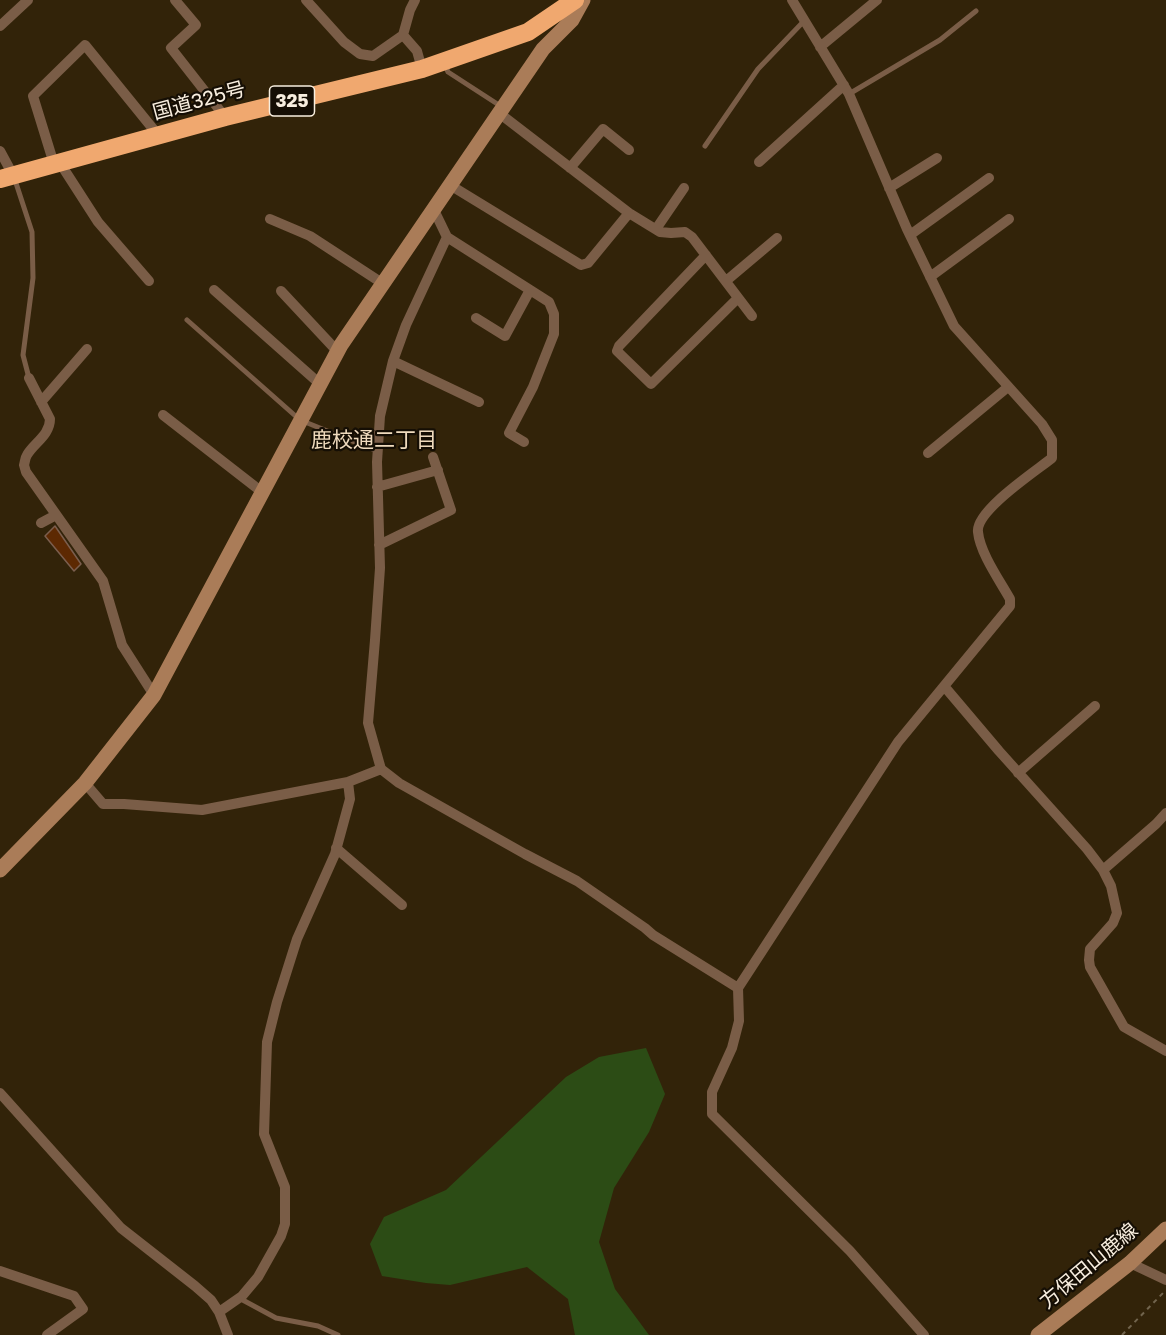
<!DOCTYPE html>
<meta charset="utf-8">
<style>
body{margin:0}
canvas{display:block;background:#322309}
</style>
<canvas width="1166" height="1335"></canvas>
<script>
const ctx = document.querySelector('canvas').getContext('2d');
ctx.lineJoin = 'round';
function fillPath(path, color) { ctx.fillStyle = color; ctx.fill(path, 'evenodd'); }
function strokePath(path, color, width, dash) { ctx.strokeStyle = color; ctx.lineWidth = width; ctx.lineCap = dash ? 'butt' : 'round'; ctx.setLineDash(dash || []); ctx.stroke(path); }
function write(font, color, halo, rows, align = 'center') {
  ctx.font = font + ' "Golos Text","Noto Sans JP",sans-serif'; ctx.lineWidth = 4.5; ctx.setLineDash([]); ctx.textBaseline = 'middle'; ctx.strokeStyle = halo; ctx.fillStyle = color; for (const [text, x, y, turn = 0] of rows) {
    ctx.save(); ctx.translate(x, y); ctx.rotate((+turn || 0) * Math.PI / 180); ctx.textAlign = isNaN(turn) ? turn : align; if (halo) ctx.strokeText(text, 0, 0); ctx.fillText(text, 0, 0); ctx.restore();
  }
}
const green = new Path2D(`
 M646 1048 665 1094 649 1132 614 1188 599 1242 615 1289 649 1335H575L568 1299 527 1267 450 1285 426 1283 382 1276 370 1244 384 1217 446 1190 566 1077 599 1057Z`);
const building = new Path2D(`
 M55 526 81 564 74 571 45 536Z`);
const path = new Path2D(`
 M1122 1335 1164 1292`);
const lane = new Path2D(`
 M445 65 448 72 502 107
 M849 94 940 40 976 11
 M705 146 758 69 804 21
 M15 180 32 232 33 278 23 355 29 378
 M187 320 300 420 377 451
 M239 1298 276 1318 318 1326 338 1335`);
const street = new Path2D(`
 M175 0 196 25 171 48 225 117
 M306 0 344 42 360 54 373 56 403 35
 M415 0 410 10 403 35 417 51 422 69
 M792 0 849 94 907 229 954 326 1042 424 1052 440V458C1036 471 975 511 978 532 980 553 1000 581 1010 599V606L898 742 738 988 739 1021 732 1048 712 1092V1114L850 1251 924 1335
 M0 26 28 0
 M820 47 877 0
 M499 113 629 213 660 232 671 233 685 232 692 237 752 316
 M0 151 13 175
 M759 162 844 85
 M60 163 98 222 149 281
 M54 164 33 96 85 45 158 135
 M570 168 603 129 629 150
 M450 185 581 265 588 263 629 213
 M889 188 937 158
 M433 208 447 237 406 325 393 361 380 416 377 462 380 568 375 640 368 723 381 769 399 783 525 854 577 881 645 928 653 935 738 988
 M270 219 310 236 382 283
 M656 229 684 188
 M910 235 989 178
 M447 237 549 302 554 314V334L533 387 509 433 524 442
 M706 255 619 346 617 351 651 384 738 298
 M930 277 1009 219
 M726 281 777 238
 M214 290 320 384
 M281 291 337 351
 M476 318 505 336 530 290
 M393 361 479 402
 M29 378 50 419C50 435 34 443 27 455 25 458 25 462 24 465L26 472 103 581 122 645 154 695
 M41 402 87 349
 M163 415 262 492
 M928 453 1008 387
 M377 487 438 470
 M41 523 56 515
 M379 545 451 510 433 457
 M944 686 999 751 1087 849 1103 870 1111 886 1117 913 1113 923 1090 949 1089 960 1090 967 1124 1027 1166 1051
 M1018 773 1095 706
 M85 783 103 804H124L202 810 348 782 381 769
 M336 848 402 905
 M1103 870 1156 824 1166 813
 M0 1093 121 1228 195 1286 211 1300 219 1312 228 1335
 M1130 1263 1166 1280
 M0 1271 74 1296 83 1309 47 1335
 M219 1312 242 1296 258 1277 281 1236 285 1224V1187L264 1134 267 1042 277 1002 297 939 335 854 350 799 348 782`);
const secondary = new Path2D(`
 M0 870 85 783 154 695 341 345 543 49 572 20 583 0
 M1038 1335 1130 1263 1166 1229`);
const highway = new Path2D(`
 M0 179 225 117 422 69 528 32 575 0`);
const shields = [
 [292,101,45]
];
const shieldNames = [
 ["325",292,101]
];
const streetNames = [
 ["国道325号",199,101,-15],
 ["方保田山鹿線",1089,1266,-40]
];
const neighbourhoodNames = [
 ["鹿校通二丁目",374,440]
];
fillPath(green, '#2c4c15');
fillPath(building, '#5d2902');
strokePath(building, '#7b5e4e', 1.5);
strokePath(path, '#71644d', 2, [4.5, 4.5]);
strokePath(lane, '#7a5d47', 5);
strokePath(street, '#7a5d47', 10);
strokePath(secondary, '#aa7c58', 15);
strokePath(highway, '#f0a86f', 18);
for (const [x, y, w] of shields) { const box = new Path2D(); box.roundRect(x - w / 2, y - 15, w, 30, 4.5); ctx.fillStyle = '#150e04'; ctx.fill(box); strokePath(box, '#f8eedf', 1.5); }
write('bold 18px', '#f8eedf', null, shieldNames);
write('20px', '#f8eedf', '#150e04', streetNames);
write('21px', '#efdabd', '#150e04', neighbourhoodNames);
</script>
